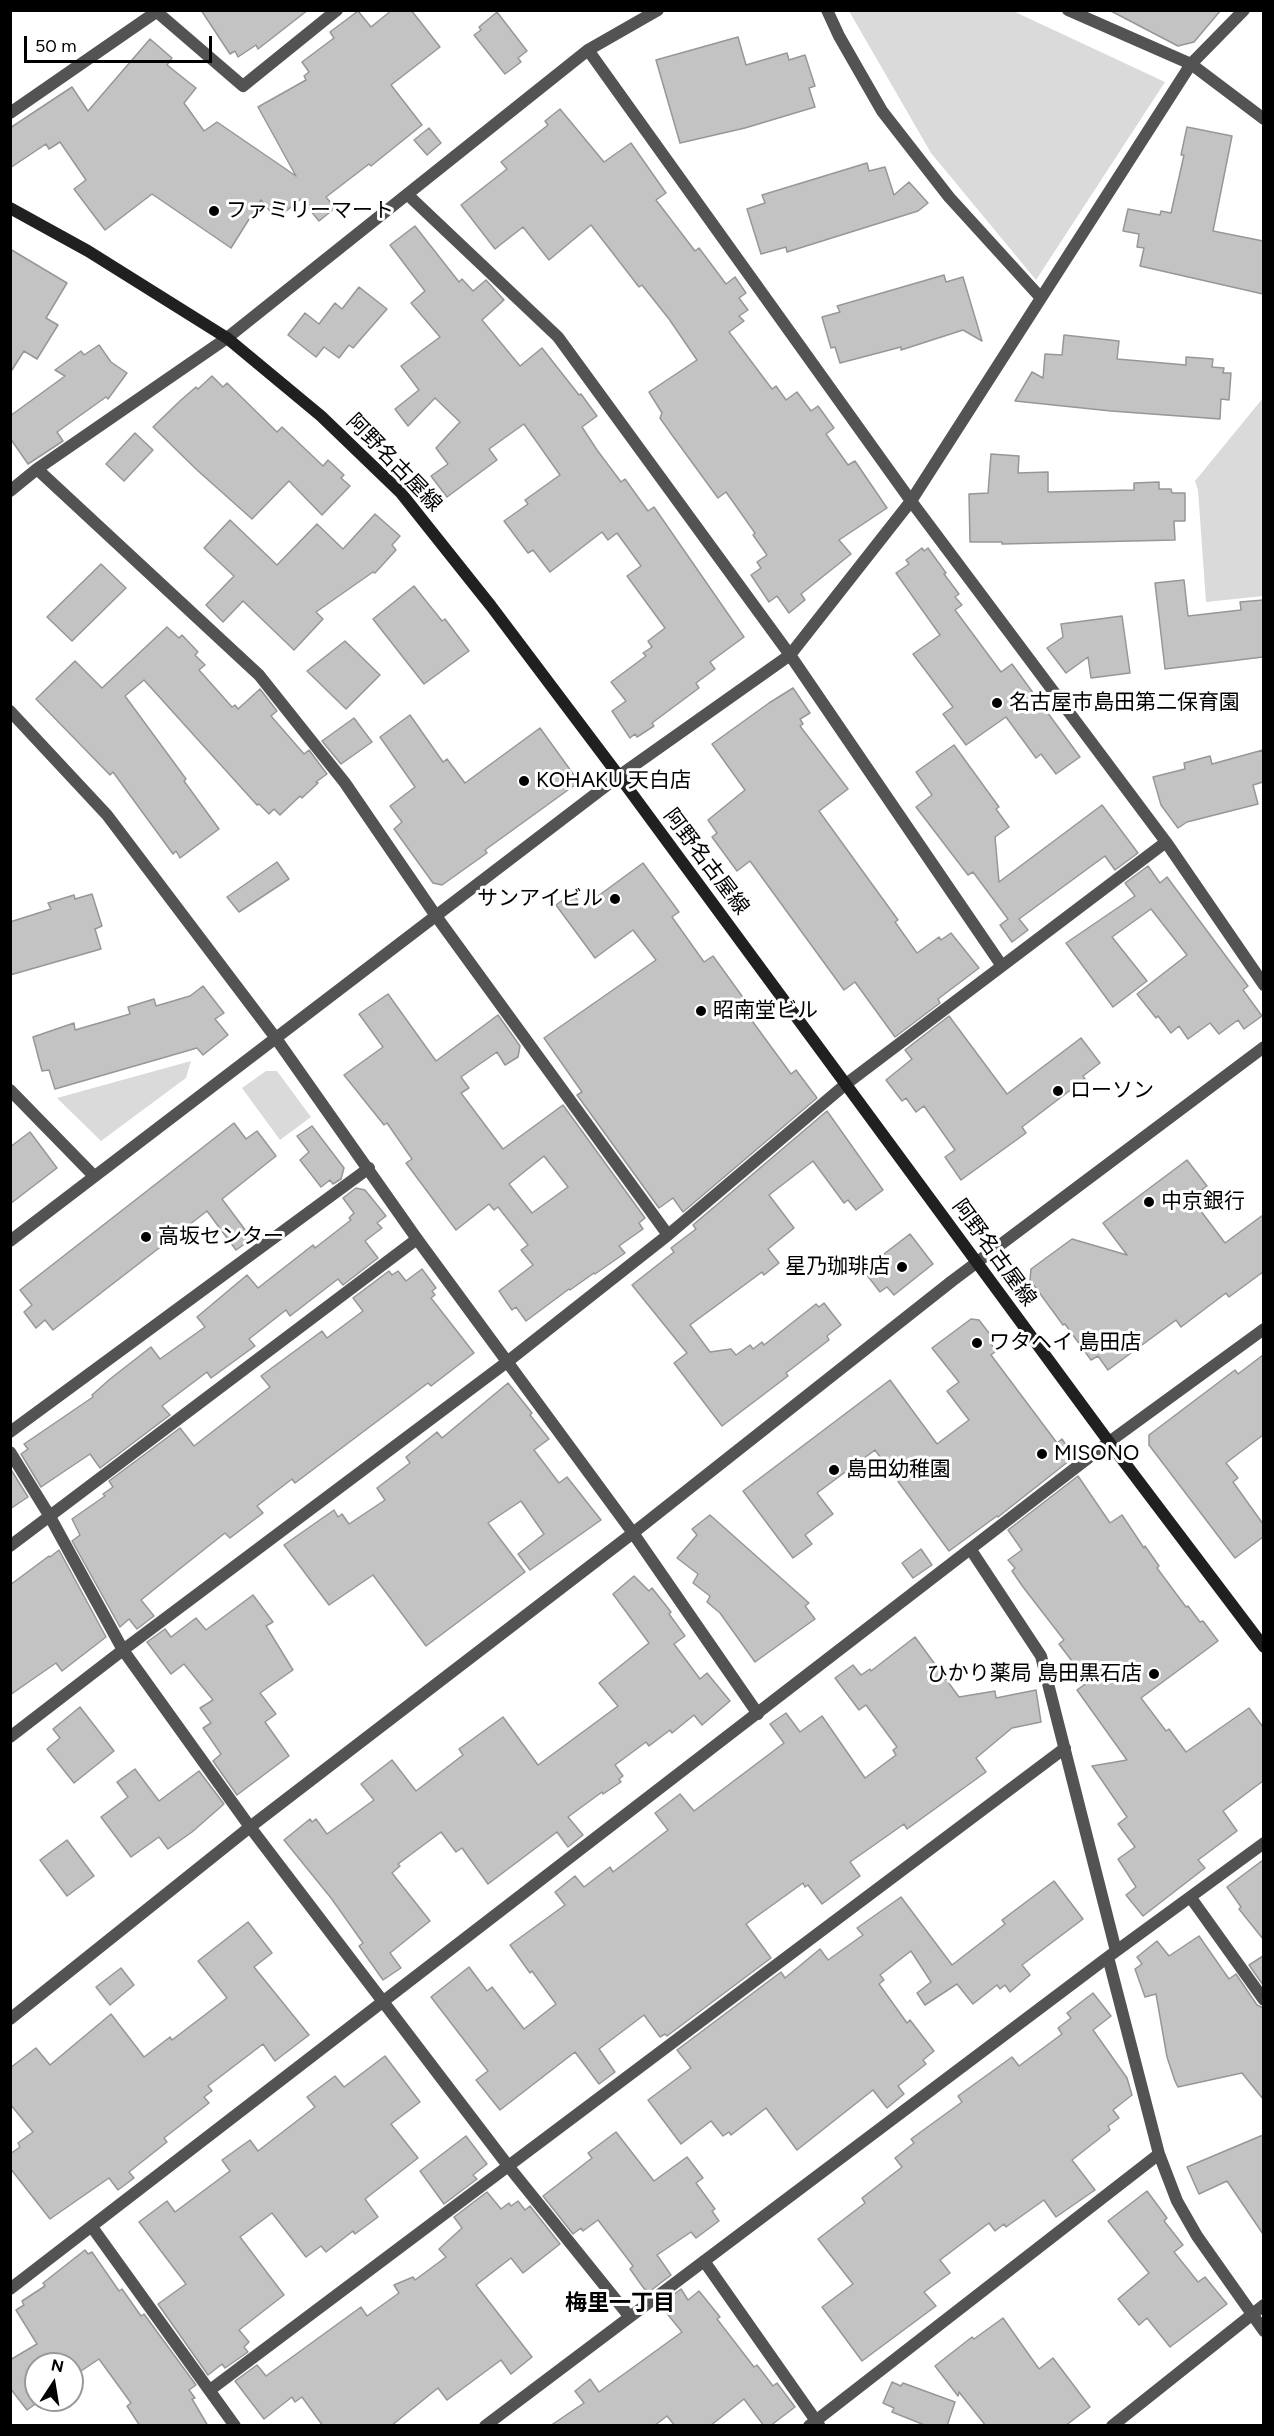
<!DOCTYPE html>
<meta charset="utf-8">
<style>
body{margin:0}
#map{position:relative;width:1274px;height:2436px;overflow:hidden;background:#fff;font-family:Figtree,sans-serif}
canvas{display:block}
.frame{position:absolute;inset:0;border:12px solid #000;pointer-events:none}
.north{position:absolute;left:24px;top:2352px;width:60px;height:60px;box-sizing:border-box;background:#fff;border:2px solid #999;border-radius:50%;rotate:12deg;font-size:16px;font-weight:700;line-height:24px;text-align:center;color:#000}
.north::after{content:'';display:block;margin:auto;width:21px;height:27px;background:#000;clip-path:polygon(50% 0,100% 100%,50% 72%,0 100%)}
.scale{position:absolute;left:24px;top:36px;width:188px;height:27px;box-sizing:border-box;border:3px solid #000;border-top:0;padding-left:8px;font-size:18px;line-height:21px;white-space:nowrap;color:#000;-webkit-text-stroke:4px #fff;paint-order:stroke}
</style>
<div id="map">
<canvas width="1274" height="2436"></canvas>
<div class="frame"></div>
<div class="north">N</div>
<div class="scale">50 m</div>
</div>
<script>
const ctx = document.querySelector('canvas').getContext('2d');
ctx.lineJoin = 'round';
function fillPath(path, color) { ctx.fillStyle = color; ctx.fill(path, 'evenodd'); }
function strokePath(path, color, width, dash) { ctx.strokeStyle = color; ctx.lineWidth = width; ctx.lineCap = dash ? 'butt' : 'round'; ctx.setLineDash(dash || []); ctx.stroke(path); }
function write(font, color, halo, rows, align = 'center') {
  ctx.font = font + ' Figtree,"Noto Sans JP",sans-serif'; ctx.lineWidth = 6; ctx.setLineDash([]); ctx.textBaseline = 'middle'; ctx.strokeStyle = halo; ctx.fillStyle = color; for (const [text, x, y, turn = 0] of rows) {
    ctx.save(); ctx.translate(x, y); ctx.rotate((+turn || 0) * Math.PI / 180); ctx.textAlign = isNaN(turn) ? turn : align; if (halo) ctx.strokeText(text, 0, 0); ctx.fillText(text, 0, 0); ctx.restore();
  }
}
const green = new Path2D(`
 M849 11H1013L1165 82 1036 280 931 153Z
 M1263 398V596L1206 602 1198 490 1195 481Z
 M191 1061 186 1078 101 1141 57 1098Z
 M266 1071H277L311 1117 280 1140 242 1088Z`);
const building = new Path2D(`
 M201 10H308L258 49 256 45 238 57 235 51 230 54Z
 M392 10H411L440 47 391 85 422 125 371 166 369 164 326 197 335 208 319 221 301 199 280 216 278 213 274 216 261 200 231 248 152 194 105 230 74 189 86 180 60 142 49 149 46 144 10 168V128L72 87 88 111 150 39 172 58 167 65 196 88 184 103 204 131 217 122 296 176 258 107 306 80 304 76 309 72 302 62 334 38 330 32 358 11 371 27Z
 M1109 10H1221L1194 42 1178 46Z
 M497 12 527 51 518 58 521 62 505 74 474 35 481 30 479 27Z
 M738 37 746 65 787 53 789 60 805 55 815 86 809 88 815 107 745 128 680 143 656 60Z
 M560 109 604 162 631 143 666 193 656 200 695 251 699 248 726 284 735 277 746 293 739 298 748 310 739 316 744 321 729 332 772 389 776 386 786 400 797 392 811 411 818 406 834 428 826 434 848 465 855 461 887 508 839 540 851 554 801 594 805 600 789 613 777 596 769 602 751 575 761 568 757 562 767 555 753 535 755 533 726 492 718 498 672 435 660 418 662 413 649 392 697 360 669 319 642 285 639 287 591 225 549 260 523 227 495 249 461 205 507 169 501 162 548 125 545 121Z
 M1187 127 1232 136 1213 231 1263 241V294L1140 266 1144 248 1137 247 1139 234 1123 231 1128 209 1160 215 1161 211 1171 213 1184 155H1181Z
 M429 128 441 143 427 155 414 140Z
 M867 163 869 171 885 167 894 195 909 182 928 203 918 211 787 252 786 247 761 254 747 209 765 203 762 195Z
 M415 226 459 282 462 279 473 291 486 280 504 300 482 320 520 366 542 348 579 395 581 394 597 416 582 427 597 450 621 482 625 479 648 511 654 507 744 637 710 662 715 669 696 683 699 688 652 723 654 726 637 737 635 734 630 738 612 711 626 701 611 682 646 656 643 653 652 647 648 641 665 628 627 576 641 566 617 533 608 540 602 532 550 572 533 550 528 553 504 521 528 504 525 500 560 475 524 424 489 449 497 460 447 497 431 476 448 464 436 448 460 422 435 398 408 426 395 409 419 390 401 366 440 337 411 303 425 291 390 245Z
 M10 249 67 283 46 318 58 325 37 359 24 351 10 373Z
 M944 275 946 282 963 277 982 341 963 330 901 350V347L840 363 835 347 831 348 822 317 840 312 837 306Z
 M359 287 387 309 353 348 349 345 339 358 324 347 316 357 288 335 305 313 319 324 335 303 342 309Z
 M1064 335 1119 341 1117 359 1186 365V357L1213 359 1212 367 1224 368 1223 373H1231L1229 400 1221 399 1220 419 1111 411 1015 401 1032 372 1043 378 1045 354 1062 355Z
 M99 345 111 362 127 373 108 399 106 397 57 432 63 441 28 464 10 438V416L65 376 55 370 81 351 84 355Z
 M212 376 223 387 227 383 277 432 282 427 323 466 328 460 344 475 341 478 350 486 322 515 289 481 252 519 197 470 153 427 181 400 196 387 198 389Z
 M135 433 153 450 124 481 106 464Z
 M991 454 1019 456 1018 473 1048 472V492L1134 490V483L1159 482V489H1171L1172 493H1185V521H1174L1175 540 1002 544V542H970L969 494 988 493Z
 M375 514 400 536 392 545 396 550 375 573 373 572 316 612 323 619 294 650 243 601 223 622 206 605 234 576 204 548 230 520 277 565 317 524 343 549Z
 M922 548 924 551 928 548 946 573 944 574 959 594 955 597 962 605 955 610 1001 672 1012 664 1080 757 1056 774 1041 754 1036 758 1006 717 966 745 943 714 953 707 913 654 940 635 896 573 909 564 906 560Z
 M101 564 126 588 72 641 47 617Z
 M1184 580 1188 616 1241 610 1240 602 1263 600V657L1165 669 1155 583Z
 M414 586 442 621 445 619 469 651 424 684 373 619Z
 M1122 616 1130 673 1091 678 1088 657 1066 673 1047 648 1063 637 1061 624Z
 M167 627 179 638 182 635 198 652 195 655 205 665 199 670 232 707 235 705 238 709 260 689 277 711 271 716 304 754 309 750 327 774 316 782 318 783 302 798 300 796 280 815 274 809 269 814 259 804 257 805 144 680 125 696 186 779 184 781 219 829 180 858 176 851 173 854 113 772 110 775 36 699 75 661 102 688Z
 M345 641 380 675 346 709 307 671Z
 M793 688 810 713 800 719 803 724 800 726 848 789 819 811 898 920 895 922 917 953 939 937 941 940 951 933 979 968 938 999 940 1003 895 1037 855 982 844 990 750 861 737 871 712 837 717 833 708 820 745 790 712 744 769 703Z
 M410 715 443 762 447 759 465 783 540 728 579 782 485 850 487 853 442 885 433 883 394 829 402 822 390 806 415 787 380 737Z
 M354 718 372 742 341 764 322 741Z
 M954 745 999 807 996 809 1009 827 995 837 999 882 1102 805 1138 853 1115 870 1105 856 1019 919 1028 930 1012 942 1000 925 1008 919 973 872 968 875 916 807 932 795 916 772Z
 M1263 750V782L1253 785 1258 804 1187 822 1178 828 1161 805 1153 777 1185 769 1184 763 1210 756 1212 764Z
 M277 862 289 879 239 912 227 897Z
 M643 863 679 912 672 917 704 962 713 956 755 1014 750 1018 791 1074 796 1070 817 1098 683 1212 673 1198 659 1208 577 1095 582 1092 544 1038 656 960 633 930 595 958 556 905 572 893 583 907Z
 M1148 866 1160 883 1167 877 1248 986 1243 990 1262 1016 1244 1029 1238 1020 1219 1034 1210 1023 1188 1039 1179 1026 1171 1033 1158 1016 1156 1018 1137 994 1187 955 1151 909 1112 937 1147 981 1113 1007 1066 943 1135 896 1125 883Z
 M92 894 102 926 95 929 101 949 10 975V922L51 909 48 903 74 895 75 899Z
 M203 986 224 1013 215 1019 228 1035 203 1055 197 1048 55 1089 49 1070 42 1071 33 1037 74 1023 75 1030 130 1014 128 1007 154 999 156 1006 190 996Z
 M388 994 436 1061 498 1015 520 1046 518 1057 505 1065 497 1052 461 1077 469 1088 461 1093 503 1149 563 1105 645 1218 639 1223 643 1229 619 1246 625 1253 595 1274 594 1273 570 1290 569 1289 526 1321 516 1307 512 1310 499 1291 533 1265 521 1250 528 1245 498 1207 494 1210 489 1204 456 1230 406 1163 412 1159 387 1123 384 1125 344 1075 383 1047 359 1014ZM544 1156 568 1187 532 1213 509 1184Z
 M949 1016 1007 1094 1081 1038 1100 1063 1083 1076 1085 1079 1022 1127 1026 1133 961 1180 945 1157 955 1150 924 1106 916 1112 906 1098 902 1101 886 1080 912 1059 905 1050Z
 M827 1111 883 1190 856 1210 848 1200 844 1203 813 1161 769 1195 794 1228 768 1249 779 1263 764 1275 762 1272 690 1325 710 1352 731 1349 736 1355 750 1345 753 1349 762 1342 764 1345 816 1304 819 1307 824 1303 841 1325 827 1336 829 1340 786 1373 788 1376 722 1426 674 1363 687 1353 632 1285 674 1252 671 1248 696 1229 693 1225Z
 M234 1123 246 1139 257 1131 276 1156 222 1199 252 1239 236 1250 207 1211 53 1330 45 1320 36 1328 24 1312 32 1305 20 1290Z
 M312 1126 344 1168 341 1179 333 1184 330 1180 321 1187 300 1160 309 1152 297 1136Z
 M30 1132 57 1168 10 1204V1147Z
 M1187 1160 1207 1186 1191 1198 1225 1243 1263 1215V1272L1229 1297 1226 1293 1181 1327 1176 1320 1108 1370 1098 1356 1091 1360 1065 1324 1063 1325 1030 1280 1031 1269 1072 1239 1127 1255 1103 1223Z
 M356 1188 365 1190 386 1216 377 1223 382 1228 365 1241 378 1258 343 1285 338 1279 290 1316 286 1310 249 1339 255 1346 211 1378 207 1372 162 1406 170 1415 100 1468 90 1454 41 1487 21 1454 28 1449 24 1444 93 1397 92 1395 110 1379 151 1347 160 1359 205 1327 197 1317 247 1275 258 1288 313 1245 315 1248 351 1220 349 1218 354 1213 343 1198Z
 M910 1234 933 1264 894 1295 887 1287 880 1292 863 1270Z
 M422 1269 436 1288 432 1291 435 1295 431 1298 474 1353 431 1386 428 1383 295 1483 292 1479 257 1506 263 1513 230 1538 225 1533 177 1571 141 1600 154 1616 137 1629 129 1619 120 1627 72 1541 80 1535 72 1519 105 1496 103 1494 113 1487 109 1481 180 1428 194 1446 270 1387 261 1376 322 1331 327 1338 363 1311 353 1298 389 1271 392 1275 398 1271 406 1281Z
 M971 1319 979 1320 995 1341 991 1344 996 1351 991 1355 1057 1443 1062 1439 1074 1457 998 1517 997 1516 949 1551 875 1450 817 1493 833 1514 805 1535 812 1544 793 1558 743 1491 890 1380 937 1444 969 1420 947 1391 959 1382 932 1348Z
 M1263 1355V1435L1226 1463 1238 1478 1233 1482 1263 1524V1537L1235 1558 1149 1445V1435L1235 1370 1238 1374Z
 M508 1383 532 1413 530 1415 549 1439 534 1450 559 1483 567 1477 601 1520 530 1570 518 1554 544 1534 521 1501 488 1523 525 1572 426 1646 373 1575 329 1605 284 1545 334 1510 338 1517 342 1514 349 1524 385 1500 377 1488 410 1463 406 1457 437 1432 442 1438Z
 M10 1468 28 1497 10 1509Z
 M1078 1476 1110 1523 1122 1515 1144 1548 1145 1546 1159 1566 1157 1568 1186 1607 1188 1606 1200 1622 1203 1621 1218 1641 1141 1698 1166 1731 1169 1729 1186 1752 1249 1708 1263 1727V1781L1223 1811 1237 1831 1198 1860 1205 1868 1143 1916 1126 1895 1136 1887 1118 1859 1135 1847 1118 1824 1127 1817 1092 1766 1127 1760 1077 1690 1088 1682 1059 1644 1064 1640 1023 1587 1012 1571 1015 1568 1008 1560 1022 1550 1008 1530Z
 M710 1515 809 1603 805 1606 815 1619 755 1662 720 1613 707 1602 710 1596 693 1583 698 1574 677 1558 697 1535 692 1529Z
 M921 1549 932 1565 913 1578 902 1563Z
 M59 1550 106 1637 62 1671 56 1663 10 1695V1585L49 1556 50 1557Z
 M634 1576 649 1591 652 1588 671 1612 669 1614 685 1636 674 1644 700 1679 707 1673 730 1701 702 1725 694 1715 672 1733 670 1730 649 1746 646 1742 615 1765 623 1776 619 1779 621 1782 603 1794 602 1792 568 1817 583 1835 568 1847 557 1832 488 1884 462 1848 456 1852 441 1832 398 1864 400 1866 392 1873 430 1921 390 1953 401 1968 383 1980 359 1946 363 1943 331 1898 284 1840 310 1819 312 1822 316 1819 327 1834 374 1800 361 1784 392 1760 416 1791 463 1755 459 1749 503 1717 538 1765 618 1706 599 1683 649 1643 613 1594Z
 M253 1595 273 1622 266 1626 293 1670 260 1693 276 1714 265 1722 289 1756 237 1795 213 1761 221 1754 203 1728 211 1723 200 1708 213 1700 184 1664 171 1674 147 1642 165 1629 171 1637 196 1618 206 1630Z
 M915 1637 959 1697 995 1691 996 1698 1036 1690 1041 1722 1012 1728 976 1758 986 1772 907 1829 904 1824 850 1862 860 1876 822 1904 808 1885 805 1887 803 1883 746 1924 771 1958 667 2036 665 2034 660 2037 644 2015 599 2049 615 2072 599 2084 575 2052 500 2110 476 2080 488 2071 431 1997 469 1967 487 1991 492 1987 524 2029 556 2004 532 1971 530 1973 510 1945 565 1905 555 1892 575 1876 584 1887 610 1867 613 1872 668 1830 655 1813 680 1794 694 1811 784 1743 770 1724 786 1713 800 1732 822 1716 865 1778 896 1755 893 1750 897 1747 866 1705 859 1710 835 1678 853 1665 861 1675 870 1669 871 1671Z
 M80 1707 114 1751 74 1783 47 1749 60 1738 53 1729Z
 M135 1769 159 1801 199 1771 224 1804 192 1832 168 1849 159 1837 131 1857 101 1817 128 1797 117 1782Z
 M67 1840 94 1876 67 1896 40 1860Z
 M1263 1860V1939L1239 1909 1241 1907 1227 1887Z
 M1054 1881 1083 1919 1022 1965 1030 1975 1010 1992 1005 1985 1000 1989 997 1985 973 2004 957 1984 925 2005 917 1993 931 1982 911 1951 880 1975 884 1980 879 1984 907 2023 910 2020 934 2051 923 2060 926 2064 898 2086 904 2094 887 2108 873 2090 797 2150 766 2108 731 2135 729 2132 723 2136 711 2121 681 2144 648 2100 691 2068 677 2050 781 1972 785 1978 820 1949 828 1960 863 1935 857 1928 901 1897 952 1965 1005 1924 1002 1920Z
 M248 1922 272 1953 254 1967 309 2035 275 2061 263 2044 208 2086 212 2091 204 2097 209 2103 164 2138 167 2142 129 2172 134 2178 118 2190 109 2178 50 2219 10 2168V2154L20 2147 18 2143 33 2132 10 2104V2068L36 2048 50 2065 111 2014 144 2057 170 2037 172 2040 227 1998 198 1961Z
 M1199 1936 1229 1979 1236 1974 1257 2005 1263 2008V2099L1242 2073 1178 2087 1175 2081 1167 2057 1156 1994 1145 1997 1135 1969 1142 1964 1137 1957 1157 1941 1169 1956Z
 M1263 1956V1985L1249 1965Z
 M121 1968 134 1985 110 2005 96 1987Z
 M1093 1993 1111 2016 1093 2030 1127 2078 1132 2095 1113 2110 1119 2118 1108 2126 1110 2130 1072 2160 1095 2190 1056 2217 1044 2200 1006 2227 1004 2224 995 2231 989 2223 940 2260 950 2273 924 2292 936 2306 862 2361 822 2307 853 2284 818 2239 865 2203 862 2198 902 2167 895 2158 914 2143 911 2139 962 2102 958 2096 1012 2057 1019 2066 1062 2034 1058 2028 1071 2018 1067 2013Z
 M385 2056 420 2102 391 2124 418 2158 365 2199 378 2217 355 2234 353 2231 326 2252 321 2246 306 2257 272 2213 240 2237 284 2295 239 2330 249 2342 244 2347 248 2352 225 2368 222 2364 208 2375 158 2304 186 2284 139 2222 167 2201 175 2212 230 2171 222 2160 250 2140 258 2151 315 2107 307 2097 335 2076 344 2087Z
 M616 2132 654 2181 687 2157 703 2178 696 2183 715 2209 712 2211 719 2221 696 2238 691 2232 657 2255 671 2275 649 2292 646 2289 645 2290 630 2269 633 2266 598 2220 583 2231 581 2228 573 2234 543 2196 592 2158 588 2153Z
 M1263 2135V2234L1227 2181 1199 2194 1187 2167Z
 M466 2136 487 2164 473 2175 477 2179 444 2204 420 2171Z
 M1147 2191 1167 2218 1164 2221 1183 2245 1174 2252 1198 2282 1205 2277 1227 2304 1170 2347 1147 2318 1139 2325 1118 2299 1149 2273 1108 2221Z
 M487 2192 501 2209 509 2203 511 2206 518 2201 525 2210 530 2206 560 2244 523 2273 511 2258 476 2285 532 2357 511 2374 501 2360 447 2400 438 2388 391 2426H323L302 2397 295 2402 292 2397 264 2419 235 2381 257 2365 266 2376 361 2307 367 2316 399 2293 394 2285 413 2277 415 2280 446 2257 439 2249 462 2228 454 2217Z
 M85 2250 88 2254 92 2252 119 2291 122 2289 141 2316 144 2314 196 2385 189 2390 195 2398 192 2399 208 2426H140L127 2406 131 2403 99 2359 72 2377V2364H36V2400H41L27 2410 10 2388V2360L37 2344 16 2310 24 2305 22 2301 45 2286 43 2283Z
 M681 2289 688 2300 699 2291 720 2317 717 2319 754 2367 757 2365 773 2386 777 2383 795 2407 770 2426H764L744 2399 710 2426H675L667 2416 654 2426H550L584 2403 575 2391 590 2379 599 2392 682 2332 660 2305Z
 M1003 2318 1039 2369 1053 2358 1090 2407 1065 2426H986L959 2392 958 2396 935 2366 972 2337 974 2339Z
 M892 2382 901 2386 903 2383 955 2402 947 2426H927L892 2412 894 2408 883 2403Z`);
const minor = new Path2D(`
 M827 10 839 36 882 111 949 197 1041 298
 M1068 10 1191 64 1264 119
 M157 12 243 86 337 10
 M588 50 911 501 1166 842 1264 985
 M10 113 159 10
 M408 195 558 337 790 655 1002 966
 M37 469 259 675 345 783 436 916 668 1235
 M10 491 37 469 227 338 588 50 658 10
 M619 776 790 655 911 501 1191 64 1244 10
 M10 1090 94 1176
 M10 1432 369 1168
 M10 1452 49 1515 123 1650 250 1827 509 2167 629 2316
 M10 1546 417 1239
 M971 1550 1041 1656 1116 1951
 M10 1737 123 1650 507 1362 668 1235 846 1084 1166 842
 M1191 1898 1264 2000
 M1108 1957 1159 2154 1177 2201 1197 2236 1264 2331
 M92 2227 235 2426
 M704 2261 819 2425
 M10 2289 1109 1442 1264 1329
 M210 2390 1065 1748
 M485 2426 1108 1957 1264 1843
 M809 2426 1159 2154
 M1112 2426 1264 2305`);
const tertiary = new Path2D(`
 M10 711 107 815 275 1037 417 1239 633 1533 758 1714
 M10 1241 619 776
 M10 2019 250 1827 633 1533 952 1281 1264 1047`);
const secondary = new Path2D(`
 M10 208 88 251 227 338 321 416 401 493 491 606 619 776 1109 1442 1264 1647`);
const markers = [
 [214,211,6,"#000"],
 [997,703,6,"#000"],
 [524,781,6,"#000"],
 [615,899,6,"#000"],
 [701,1011,6,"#000"],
 [1058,1091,6,"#000"],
 [1149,1202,6,"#000"],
 [146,1237,6,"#000"],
 [902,1267,6,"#000"],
 [977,1343,6,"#000"],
 [1042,1454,6,"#000"],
 [834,1470,6,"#000"],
 [1154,1674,6,"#000"]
];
const poiNames = [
 ["ファミリーマート",226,211],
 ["名古屋市島田第二保育園",1009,703],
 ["KOHAKU 天白店",536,781],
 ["サンアイビル",603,899,"right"],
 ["昭南堂ビル",713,1011],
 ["ローソン",1070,1091],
 ["中京銀行",1161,1202],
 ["高坂センター",158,1237],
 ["星乃珈琲店",890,1267,"right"],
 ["ワタヘイ 島田店",989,1343],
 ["MISONO",1054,1454],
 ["島田幼稚園",846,1470],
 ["ひかり薬局 島田黒石店",1142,1674,"right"]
];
const streetNames = [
 ["阿野名古屋線",394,463,46],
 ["阿野名古屋線",706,862,53],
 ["阿野名古屋線",994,1253,54]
];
const neighbourhoodNames = [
 ["梅里一丁目",620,2304]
];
fillPath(green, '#dadada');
fillPath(building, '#c3c3c3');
strokePath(building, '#979797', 1.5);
strokePath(minor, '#535353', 12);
strokePath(tertiary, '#535353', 12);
strokePath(secondary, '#202020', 12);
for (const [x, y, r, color] of markers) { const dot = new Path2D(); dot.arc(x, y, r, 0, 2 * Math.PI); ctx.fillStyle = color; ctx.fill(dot); strokePath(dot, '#fff', 2); }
write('21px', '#000', '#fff', poiNames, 'left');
write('21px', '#000', '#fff', streetNames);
write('bold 22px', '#000', '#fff', neighbourhoodNames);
</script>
